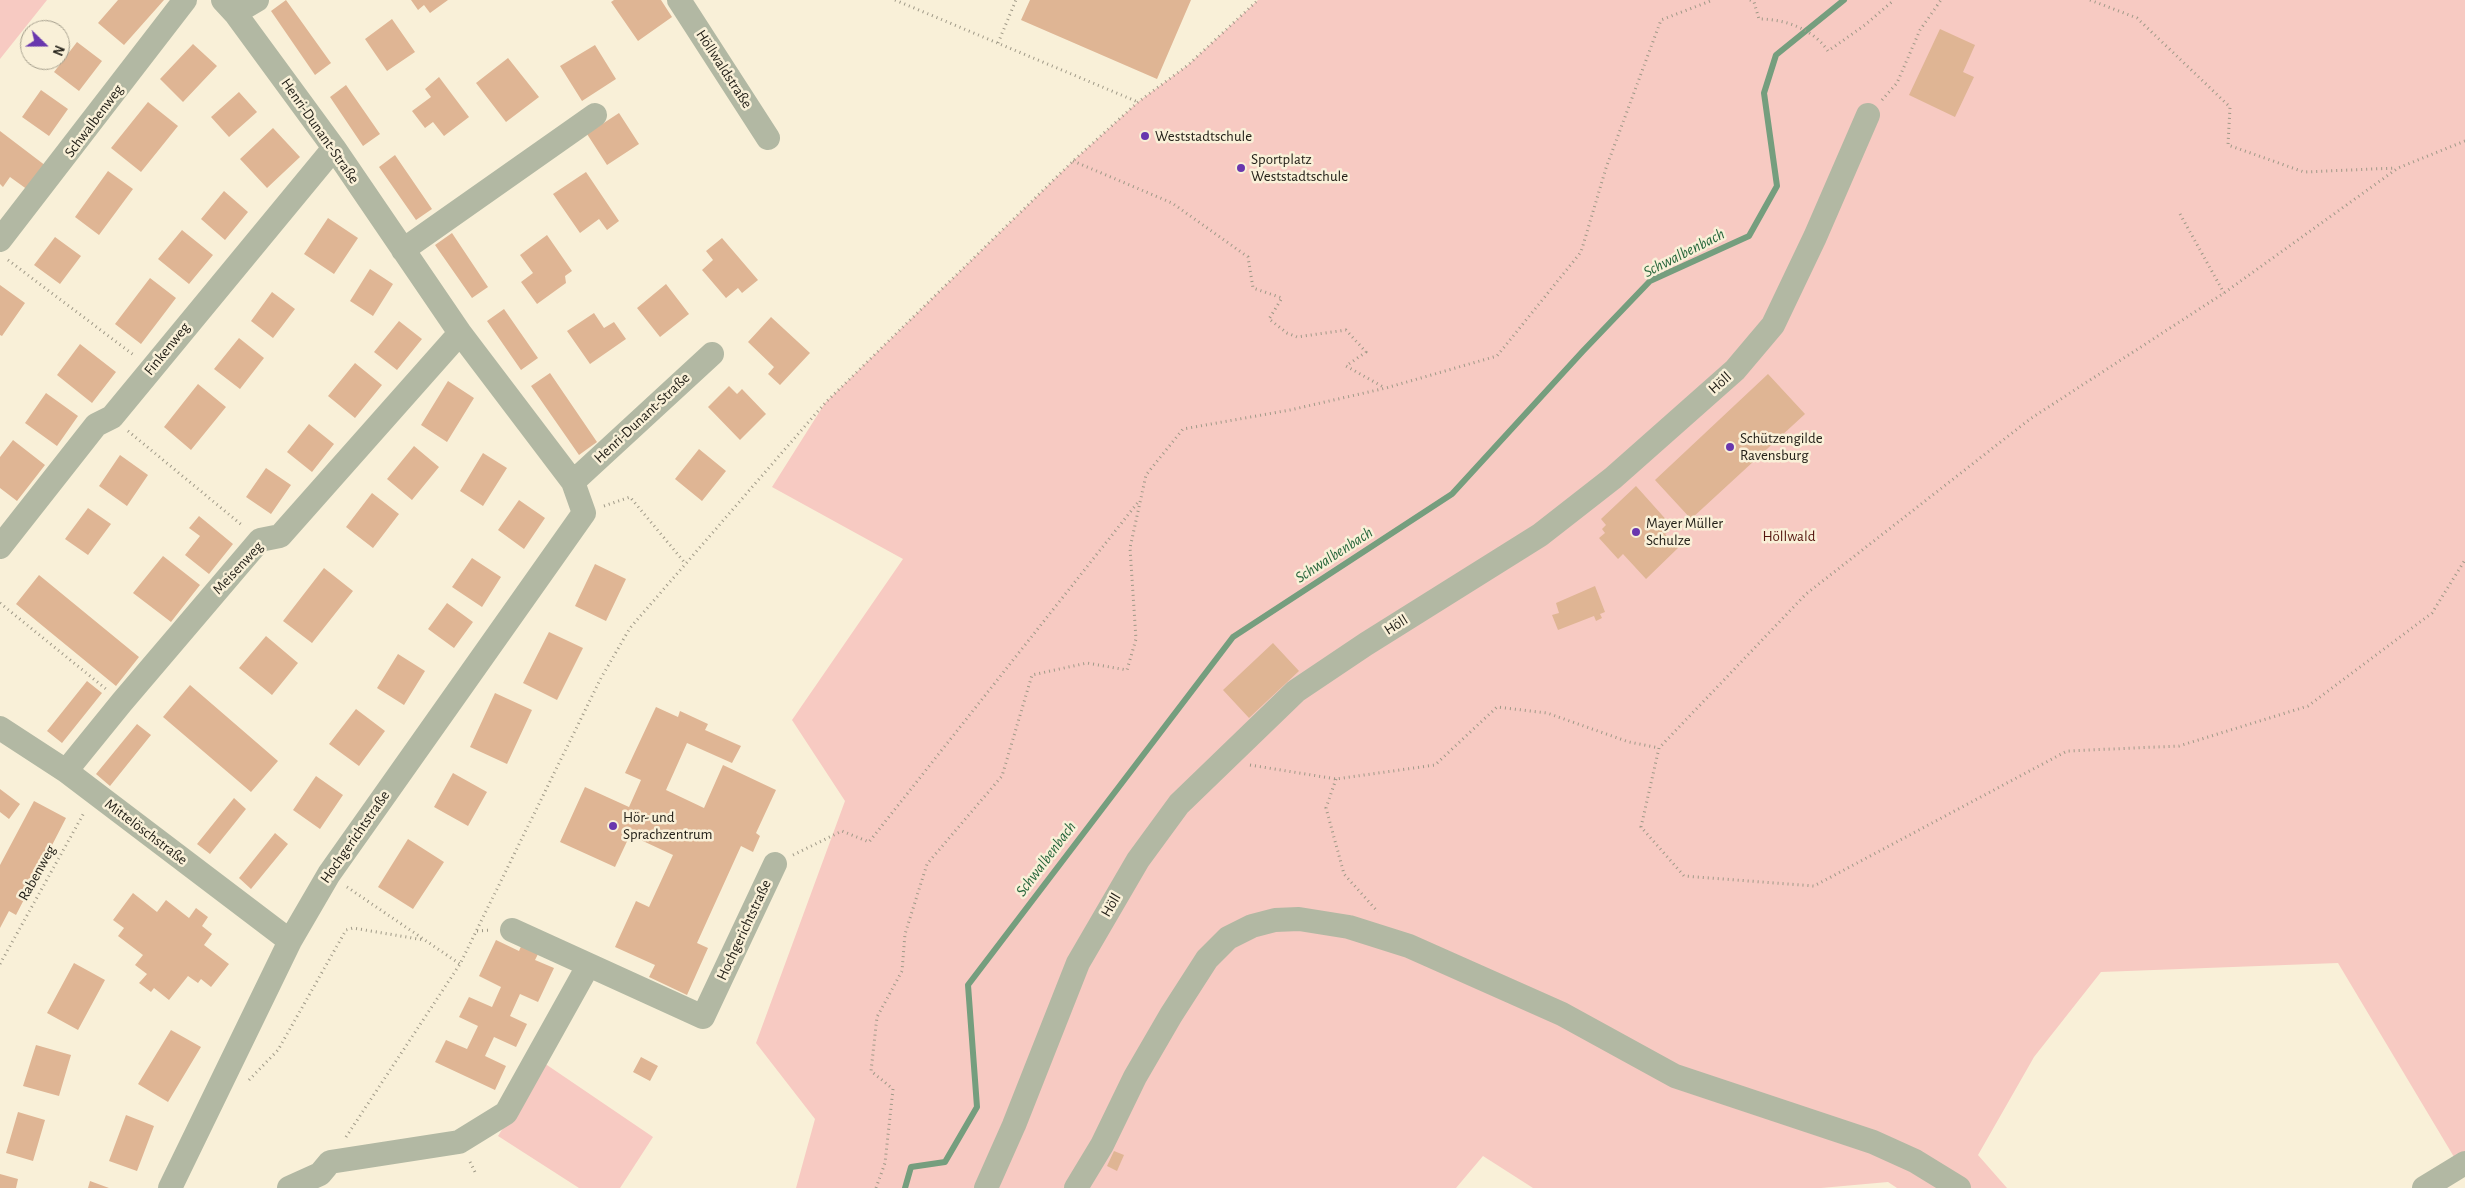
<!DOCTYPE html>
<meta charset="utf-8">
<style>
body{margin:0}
#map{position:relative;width:2465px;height:1188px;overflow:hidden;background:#f9f0d8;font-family:"Alegreya Sans",sans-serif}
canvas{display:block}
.north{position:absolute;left:20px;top:20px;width:50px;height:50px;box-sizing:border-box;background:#f9f0d8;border:1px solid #a49e8c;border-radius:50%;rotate:112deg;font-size:14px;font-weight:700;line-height:20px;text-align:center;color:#25221a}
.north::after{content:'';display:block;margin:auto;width:18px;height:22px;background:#6937ae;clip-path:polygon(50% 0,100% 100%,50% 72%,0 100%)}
</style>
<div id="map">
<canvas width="2465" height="1188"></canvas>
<div class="north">N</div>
</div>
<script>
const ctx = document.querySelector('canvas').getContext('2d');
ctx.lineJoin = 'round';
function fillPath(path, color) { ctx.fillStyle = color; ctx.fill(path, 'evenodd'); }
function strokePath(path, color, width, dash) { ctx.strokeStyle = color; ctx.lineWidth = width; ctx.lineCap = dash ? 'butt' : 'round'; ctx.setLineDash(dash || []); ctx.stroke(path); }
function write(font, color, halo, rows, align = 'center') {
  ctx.font = font + ' "Alegreya Sans",sans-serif'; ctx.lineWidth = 5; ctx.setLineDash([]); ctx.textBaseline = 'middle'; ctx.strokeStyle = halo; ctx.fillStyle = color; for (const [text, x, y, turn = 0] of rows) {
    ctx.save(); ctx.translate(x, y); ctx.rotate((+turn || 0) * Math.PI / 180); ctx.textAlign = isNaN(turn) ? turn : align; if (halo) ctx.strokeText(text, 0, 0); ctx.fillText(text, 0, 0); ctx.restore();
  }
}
const green = new Path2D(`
 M0 0H47L0 59Z
 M1258 0H2465V1163L2460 1167 2338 963 2101 972 2034 1057 1978 1155 2007 1188H1897L1888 1182 1821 1188H1533L1483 1156 1456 1188H796L815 1119 756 1043 845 801 792 720 903 559 772 487 825 403 1073 161 1138 102 1188 65Z
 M544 1063 653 1137 620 1188H579L498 1136Z`);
const stream = new Path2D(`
 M905 1188 911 1167 945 1162 977 1107 968 985 1233 637 1452 494 1583 351 1650 281 1749 236 1777 186 1764 93 1776 55 1844 0`);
const building = new Path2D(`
 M118 0H164L124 45 98 23Z
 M286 0 331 63 315 75 271 11Z
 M411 0H448L430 13 424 5 418 10Z
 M614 0H661L672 17 638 41 611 2Z
 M1030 0H1191L1157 79 1021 20Z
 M392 19 415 52 387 71 365 39Z
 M1940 29 1975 45 1963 72 1974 77 1955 117 1909 95Z
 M77 42 102 61 79 91 54 72Z
 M193 44 217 66 183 102 160 79Z
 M595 45 616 79 582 101 560 66Z
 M508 58 539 97 506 122 476 83Z
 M439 77 469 117 444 136 433 122 425 128 412 111 431 97 425 89Z
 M346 85 380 134 363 146 330 97Z
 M41 90 68 109 49 136 22 117Z
 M239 92 257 112 229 137 211 117Z
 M148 102 178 126 141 172 111 148Z
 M619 113 639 144 607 165 587 134Z
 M273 128 300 157 267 188 240 159Z
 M0 131 46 166 28 190 10 177 3 187 0 184Z
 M395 155 432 209 416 220 379 167Z
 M108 171 133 189 99 235 75 217Z
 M586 172 619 221 607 230 599 219 580 233 553 194Z
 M224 191 248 212 225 240 201 219Z
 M328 218 358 238 334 274 304 254Z
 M182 230 213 255 189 284 158 259Z
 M452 233 488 287 472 298 435 245Z
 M547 235 572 271 565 276 566 283 537 304 521 282 533 273 520 255Z
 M55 237 81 256 60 284 34 265Z
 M722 238 758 280 742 293 738 288 726 298 702 270 713 260 706 251Z
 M370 269 393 284 373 316 350 301Z
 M150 278 176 298 141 344 115 324Z
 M666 284 689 314 660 337 637 308Z
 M0 285 25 303 2 336 0 335Z
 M272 292 295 309 273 338 251 321Z
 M504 309 538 358 521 370 487 321Z
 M594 313 604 328 614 322 626 339 590 364 567 331Z
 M771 317 810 353 780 385 768 374 774 367 748 342Z
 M399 321 422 339 397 370 374 352Z
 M239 338 264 358 240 389 214 369Z
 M80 344 116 372 92 403 57 375Z
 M355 363 382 385 355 418 328 396Z
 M550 373 597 442 579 455 531 386Z
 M1768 374 1805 414 1691 519 1655 480Z
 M448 381 474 398 447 442 421 425Z
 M198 384 226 407 191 450 164 427Z
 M729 386 737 394 742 389 766 414 740 440 708 407Z
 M46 393 78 416 57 446 25 423Z
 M309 424 334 444 312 472 287 452Z
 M13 440 45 465 17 501 0 488V457Z
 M414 446 439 467 412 500 387 479Z
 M699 449 726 471 702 501 675 479Z
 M483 453 507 468 483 506 460 491Z
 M120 455 148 475 127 506 99 486Z
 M266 468 291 485 271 514 246 497Z
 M1636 486 1670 524 1665 528 1668 532 1665 534 1678 548 1646 579 1623 554 1618 559 1599 538 1605 533 1602 529 1606 525 1601 519Z
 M372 493 399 514 373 548 346 527Z
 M519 500 545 518 524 549 498 530Z
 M88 508 111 524 88 555 65 539Z
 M199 516 233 544 209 574 185 555 200 536 189 528Z
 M163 556 200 585 171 622 133 593Z
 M472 558 501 577 482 607 452 587Z
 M595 564 626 579 606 621 575 606Z
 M324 568 353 591 312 643 283 621Z
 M39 575 139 657 116 686 16 604Z
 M1595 586 1605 612 1600 614 1602 618 1596 621 1594 616 1558 630 1552 615 1559 613 1556 603Z
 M447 603 473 622 454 648 428 629Z
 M549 632 583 648 557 700 523 683Z
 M266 636 298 663 272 695 239 668Z
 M1273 643 1299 671 1249 718 1223 690Z
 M398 654 425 671 404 705 377 688Z
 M87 681 102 693 62 743 47 731Z
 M190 685 278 761 251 792 163 717Z
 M495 693 532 710 507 764 470 747Z
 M656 707 678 717 680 711 708 724 705 730 741 746 732 763 687 743 666 790 704 808 723 765 776 790 756 833 760 836 753 852 741 846 697 943 708 948 687 995 649 977 655 965 615 947 636 901 649 907 673 855 630 835 615 867 560 842 585 787 629 807 641 780 625 773Z
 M356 709 385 731 359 766 329 744Z
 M137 724 151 735 110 786 96 774Z
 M453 773 487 792 468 826 434 807Z
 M316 776 343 795 320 829 293 810Z
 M0 789 20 804 9 819 0 812Z
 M234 798 246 809 210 854 197 844Z
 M34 801 66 818 16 915 9 911 0 928V865Z
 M275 833 288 844 251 889 239 878Z
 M408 839 444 862 413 909 378 887Z
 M133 893 157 912 166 900 189 918 196 908 208 917 202 926 212 934 204 945 229 964 211 987 201 979 198 983 188 976 169 1000 154 988 151 992 139 983 147 974 135 965 143 955 118 936 124 928 113 920Z
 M496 940 519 951 523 942 540 950 535 960 554 968 538 1002 520 994 510 1016 527 1024 516 1047 494 1037 485 1056 506 1066 495 1090 435 1062 446 1040 467 1049 478 1026 459 1017 469 997 492 1007 501 987 479 976Z
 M74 963 105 980 78 1030 47 1013Z
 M171 1030 201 1047 168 1102 138 1084Z
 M36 1045 71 1055 59 1096 23 1086Z
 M641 1057 658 1066 650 1081 633 1072Z
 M18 1112 45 1120 33 1161 6 1153Z
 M126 1115 154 1126 137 1171 109 1161Z
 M1114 1151 1124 1155 1117 1171 1107 1166Z
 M0 1174 18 1179 16 1188H0Z
 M90 1181 109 1188H88Z`);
const path = new Path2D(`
 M895 0 1138 102
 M1750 0 1754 2 1759 19C1785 19 1813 29 1828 51L1865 25 1894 0
 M2090 0 2137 18 2230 107 2228 145 2304 172 2396 168
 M998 43 1016 0
 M1882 100 1897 83 1920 30 1941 0
 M2465 141 2398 168 2224 293 2030 419 1806 594 1659 748 1641 827 1684 876 1814 886 2067 751 2179 746 2308 706 2432 613 2465 560
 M1073 161 1172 203 1248 257 1253 288 1282 298 1269 319 1287 333 1297 337 1346 330 1366 352 1346 366 1385 388
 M2180 214 2224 293
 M8 260 135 356
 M128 431 243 526
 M604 506 630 497 685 563
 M0 603 106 689
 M1250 765 1336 779 1435 765 1497 707 1547 713 1629 742 1659 748
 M1336 779 1326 808 1344 874 1378 912
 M793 855 842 831 869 842 1139 501
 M347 887 460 964
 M477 931 491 930
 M0 964 85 811
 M249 1080 278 1050 346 930 353 928 424 940
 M346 1137 460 964 601 678 630 628 825 403 1073 161 1138 102 1188 65 1258 0
 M470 1162 476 1174
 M876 1188 885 1163 893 1089 871 1071 877 1017 902 971 905 934 927 864 1002 776 1032 675 1087 663 1127 670 1136 639 1130 548 1146 475 1183 429 1290 410 1386 388 1497 356 1581 252 1606 168 1661 20 1713 0`);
const minor = new Path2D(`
 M679 0 768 138
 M235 13 257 0
 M0 240 185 0
 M403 250 595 115
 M573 482 712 354
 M0 547 96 425 112 417 334 148
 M0 728 66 771 290 941
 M66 771 122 702 260 540 280 536 460 333
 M512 930 703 1017 775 864
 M170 1188 290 941 329 874 584 513 573 482 460 333 334 148 235 13 223 0
 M289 1188 320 1174 330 1162 459 1142 506 1113 588 966
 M986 1188 1014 1125 1078 963 1138 860 1179 804 1296 691 1366 644 1540 535 1613 478 1735 370 1773 325 1815 237 1868 115
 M1076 1188 1102 1145 1135 1077 1171 1015 1207 959 1228 938 1252 926 1275 920 1299 919 1349 927 1409 946 1562 1014 1675 1076 1873 1142 1915 1161 1959 1188
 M2424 1188 2465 1163`);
const markers = [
 [1145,136,5,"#6937ae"],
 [1241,168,5,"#6937ae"],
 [1730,447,5,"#6937ae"],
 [1636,532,5,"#6937ae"],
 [613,826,5,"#6937ae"]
];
const streetNames = [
 ["Höllwaldstraße",724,69,57],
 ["Schwalbenweg",94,121,-53],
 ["Henri-Dunant-Straße",320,131,55],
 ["Finkenweg",167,349,-51],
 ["Höll",1720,383,-42],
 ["Henri-Dunant-Straße",642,418,-43],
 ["Meisenweg",238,568,-47],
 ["Höll",1396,625,-32],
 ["Mittelöschstraße",146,832,37],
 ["Hochgerichtstraße",355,837,-55],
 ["Rabenweg",37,873,-61],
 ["Höll",1111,905,-60],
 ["Hochgerichtstraße",744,930,-65]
];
const poiNames = [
 ["Weststadtschule",1155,136],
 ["Sportplatz",1251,159],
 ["Weststadtschule",1251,176],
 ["Schützengilde",1740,438],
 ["Ravensburg",1740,455],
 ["Mayer Müller",1646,523],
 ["Schulze",1646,540],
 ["Hör- und",623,817],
 ["Sprachzentrum",623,834]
];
const parkNames = [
 ["Höllwald",1789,536]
];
const waterNames = [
 ["Schwalbenbach",1684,253,-27],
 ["Schwalbenbach",1334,555,-33],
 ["Schwalbenbach",1046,859,-53]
];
fillPath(green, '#f7cac2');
strokePath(stream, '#759e7e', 6);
fillPath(building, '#dfb594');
strokePath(path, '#9f9987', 3, [1, 4]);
strokePath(minor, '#b2b8a3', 24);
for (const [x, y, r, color] of markers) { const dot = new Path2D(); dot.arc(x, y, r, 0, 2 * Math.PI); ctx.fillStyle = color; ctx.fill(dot); strokePath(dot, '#f9f0d8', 2); }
write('15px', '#25221a', '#f9f0d8', streetNames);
write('15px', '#25221a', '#f9f0d8', poiNames, 'left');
write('15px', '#55150e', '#f9f0d8', parkNames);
write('italic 16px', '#27663b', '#f9f0d8', waterNames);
</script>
